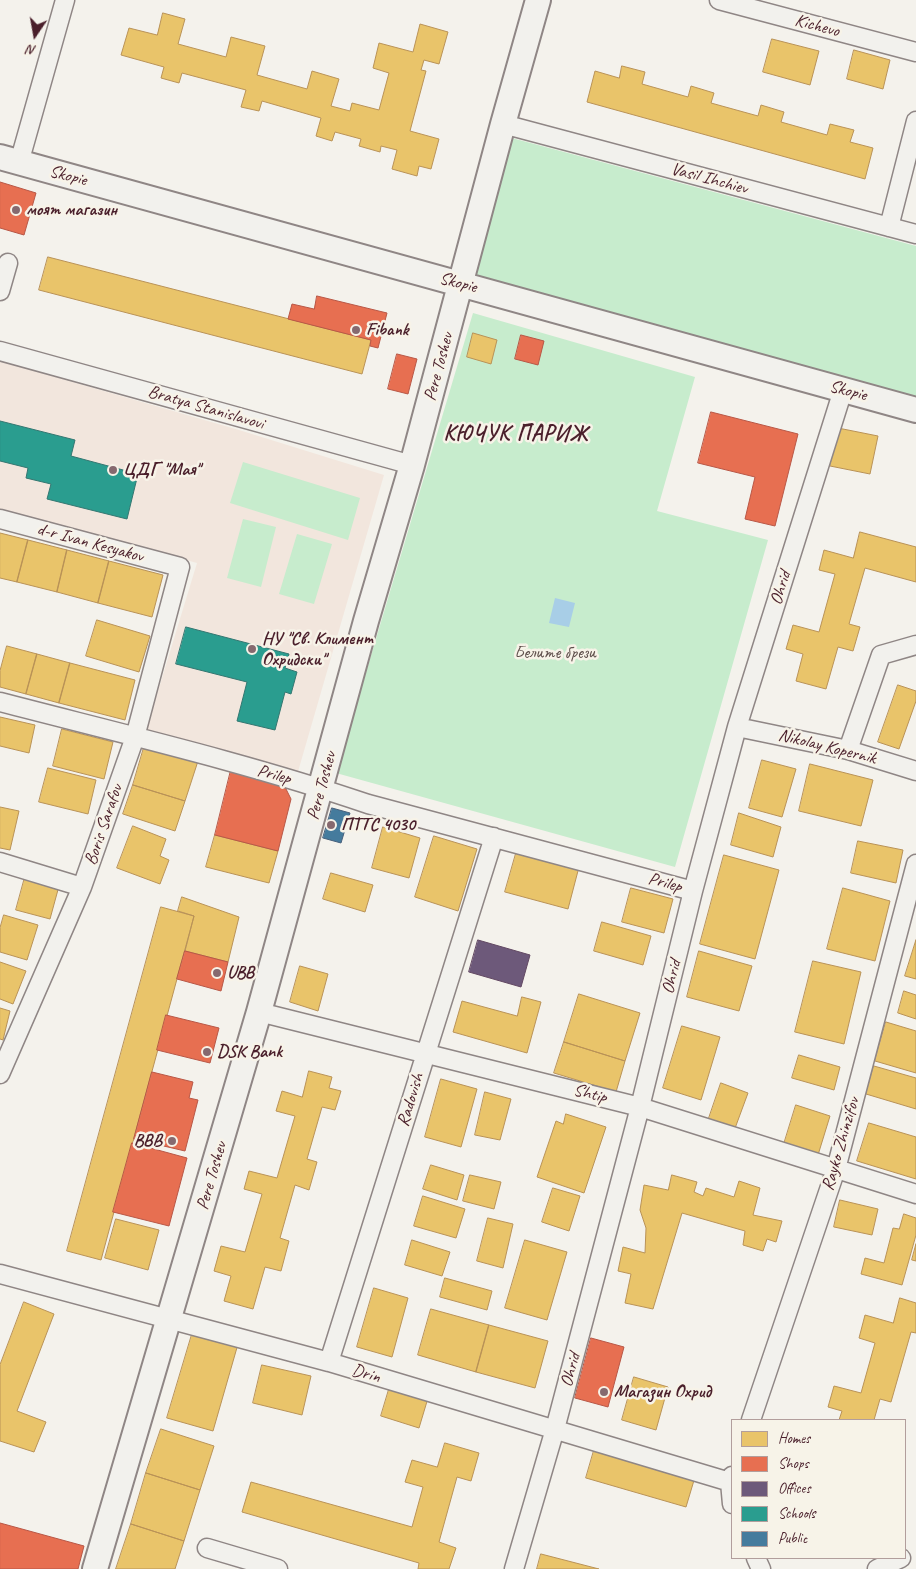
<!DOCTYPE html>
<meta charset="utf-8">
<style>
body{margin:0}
#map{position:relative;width:916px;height:1569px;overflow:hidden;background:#f4f2ec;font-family:Caveat,sans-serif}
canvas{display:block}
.legend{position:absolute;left:731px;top:1419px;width:175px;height:140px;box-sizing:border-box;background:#f7f3e8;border:1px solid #b29e9c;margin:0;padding:6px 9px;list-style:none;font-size:15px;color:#4a1f2b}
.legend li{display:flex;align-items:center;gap:10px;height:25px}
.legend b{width:25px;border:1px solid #b29e9c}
.north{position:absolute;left:10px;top:10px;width:50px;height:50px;-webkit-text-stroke:4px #f7f3e8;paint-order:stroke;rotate:192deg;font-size:14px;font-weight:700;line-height:20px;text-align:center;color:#4a1f2b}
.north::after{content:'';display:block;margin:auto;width:18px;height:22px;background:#4a1f2b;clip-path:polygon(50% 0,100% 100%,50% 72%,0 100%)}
</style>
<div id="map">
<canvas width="916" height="1569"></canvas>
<ul class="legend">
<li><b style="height:14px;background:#e9c46a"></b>Homes</li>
<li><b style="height:14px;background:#e76f51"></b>Shops</li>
<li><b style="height:14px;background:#6d597a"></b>Offices</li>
<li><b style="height:14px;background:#2a9d8f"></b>Schools</li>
<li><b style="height:14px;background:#457b9d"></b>Public</li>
</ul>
<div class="north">N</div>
</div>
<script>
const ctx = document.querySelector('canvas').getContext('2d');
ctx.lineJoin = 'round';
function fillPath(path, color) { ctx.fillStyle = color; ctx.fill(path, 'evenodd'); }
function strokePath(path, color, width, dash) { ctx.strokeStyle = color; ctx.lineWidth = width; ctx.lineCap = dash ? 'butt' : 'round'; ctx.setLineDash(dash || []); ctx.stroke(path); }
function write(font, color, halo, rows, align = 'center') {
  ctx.font = font + ' Caveat,sans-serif'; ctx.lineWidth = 5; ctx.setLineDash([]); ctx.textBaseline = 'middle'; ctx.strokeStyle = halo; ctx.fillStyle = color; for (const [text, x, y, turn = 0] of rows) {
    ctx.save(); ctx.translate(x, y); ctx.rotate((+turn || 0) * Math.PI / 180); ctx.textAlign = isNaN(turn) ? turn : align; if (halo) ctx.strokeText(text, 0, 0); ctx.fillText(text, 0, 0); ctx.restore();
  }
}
const built = new Path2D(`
 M0 361 239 430 384 475 297 775 145 734 197 563 0 510Z`);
const green = new Path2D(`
 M508 137 916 246V397L471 277Z
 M473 313 695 377 657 511 768 540 675 867 336 773Z
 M243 462 360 498 348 540 230 503Z
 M243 519 276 527 261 587 227 578Z
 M297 534 332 544 314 604 279 594Z`);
const water = new Path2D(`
 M555 598 575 603 569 627 549 623Z`);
const homes = new Path2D(`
 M163 13 185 19 178 44 226 57 231 37 265 46 257 75 307 89 312 71 339 79 331 106 350 111 352 103 379 110 389 73 373 68 379 43 413 52 420 24 448 32 439 64 424 60 421 70 426 71 410 131 439 139 431 169 419 166 417 176 392 169 397 150 381 146 380 152 359 146 361 139 335 132 332 141 316 136 321 118 262 101 259 111 241 107 246 90 182 73 179 83 161 78 164 67 121 55 129 28 157 35Z
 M772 39 819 51 810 85 763 72Z
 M854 50 890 60 883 89 847 79Z
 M622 66 645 72 642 84 688 97 691 86 714 93 711 103 758 116 761 105 784 112 781 122 827 135 830 124 854 130 850 142 873 148 865 179 587 102 595 71 619 78Z
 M48 257 371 340 362 374 39 290Z
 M473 333 497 340 491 364 467 357Z
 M838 428 878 436 870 474 830 466Z
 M860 532 916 547V582L865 568 849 624 860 627 853 651 838 647 826 689 796 681 803 654 786 649 793 625 819 632 835 574 819 570 824 550 853 558Z
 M0 533 28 540 17 582 0 578Z
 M28 540 67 550 57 592 17 582Z
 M67 550 109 561 98 603 57 592Z
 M109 561 163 575 152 617 98 603Z
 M97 620 150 636 139 672 86 656Z
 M7 646 37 654 26 694 0 687V671Z
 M37 654 70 663 59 703 26 694Z
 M70 663 135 680 125 720 59 703Z
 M898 685 916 691V701L899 749 878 742Z
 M0 717 35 725 29 753 0 746Z
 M62 729 113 742 104 779 53 766Z
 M145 744 198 761 185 801 133 785Z
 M762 760 796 769 782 817 749 808Z
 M810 764 873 780 861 826 799 811Z
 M48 768 96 780 88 814 39 802Z
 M133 785 185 801 175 831 123 814Z
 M0 807 19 811 10 850 0 848Z
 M739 813 781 827 773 857 731 845Z
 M133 826 166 839 160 856 169 860 160 884 117 868Z
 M383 827 420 838 409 878 372 868Z
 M215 835 278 851 269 883 206 867Z
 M434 836 477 849 458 911 415 897Z
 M858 841 903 850 896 883 851 873Z
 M517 850 579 867 568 909 505 892Z
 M724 855 779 870 755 959 700 944Z
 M331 873 373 885 365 912 323 899Z
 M25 877 59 886 50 919 16 910Z
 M631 888 673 899 664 933 622 922Z
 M843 888 890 901 875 961 827 949Z
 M182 897 239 917 228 962 185 951 194 916 178 911Z
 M161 907 194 916 101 1260 67 1251Z
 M4 915 38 925 27 960 0 952V928Z
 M602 922 651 936 643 965 594 951Z
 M916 940V979L905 976Z
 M699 951 752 966 739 1011 687 997Z
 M813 961 861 972 844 1044 795 1032Z
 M0 962 26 971 13 1004 0 999Z
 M300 966 328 974 318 1011 290 1002Z
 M904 991 916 995V1019L898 1013Z
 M579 994 640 1013 625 1061 564 1042Z
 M522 997 541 1002 527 1053 453 1032 462 1001 517 1016Z
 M0 1008 10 1011 3 1040 0 1039Z
 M886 1022 916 1031V1073L875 1061Z
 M682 1026 720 1037 701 1100 663 1088Z
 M564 1042 625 1061 616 1092 554 1073Z
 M799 1055 840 1067 834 1090 792 1078Z
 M874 1066 916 1078V1109L866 1094Z
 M309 1071 332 1077 329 1088 341 1091 335 1110 322 1107 307 1159 317 1162 309 1190 295 1185 280 1238 289 1241 281 1271 265 1267 253 1309 224 1301 231 1276 214 1271 221 1246 245 1252 262 1194 244 1189 249 1171 277 1178 295 1116 276 1111 282 1091 302 1097Z
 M441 1079 477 1089 461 1147 425 1137Z
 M721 1083 748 1093 734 1131 708 1121Z
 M485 1092 511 1099 500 1140 475 1135Z
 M796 1105 830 1116 818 1155 784 1144Z
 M566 1114 606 1127 584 1193 537 1177 556 1121 563 1124Z
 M869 1123 916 1137V1179L857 1161Z
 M431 1165 464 1175 457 1200 423 1189Z
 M470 1175 501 1182 494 1209 463 1201Z
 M672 1175 697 1182 694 1192 703 1196 706 1188 734 1197 739 1181 760 1188 753 1215 782 1221 776 1242 767 1239 763 1251 743 1245 745 1231 682 1213 653 1309 625 1303 631 1274 618 1271 623 1247 645 1253 646 1228 640 1210 644 1185 668 1190Z
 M553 1188 580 1196 569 1231 542 1222Z
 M423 1196 465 1209 456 1238 414 1226Z
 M840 1200 878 1209 872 1235 834 1227Z
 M904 1214 916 1218V1235L902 1285 861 1274 865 1258 884 1263 893 1228 899 1229Z
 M488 1218 513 1224 503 1268 477 1261Z
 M116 1219 159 1230 148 1270 105 1258Z
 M412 1240 450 1252 442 1276 405 1265Z
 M525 1240 567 1252 547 1320 505 1308Z
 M916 1244V1261L912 1260Z
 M445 1278 492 1291 487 1310 440 1297Z
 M374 1288 408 1298 392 1357 357 1347Z
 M900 1298 916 1303V1333L911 1332 891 1402 880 1399 874 1420H839L842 1411 828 1407 834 1386 861 1393 875 1343 859 1338 865 1315 893 1323Z
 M24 1302 54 1314 17 1411 46 1422 34 1452 0 1441V1365Z
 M431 1309 489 1325 476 1372 418 1355Z
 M489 1325 548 1341 535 1388 476 1372Z
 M193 1331 238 1344 213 1431 167 1418Z
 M262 1365 311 1376 302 1415 253 1403Z
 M634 1377 668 1387 656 1430 622 1420Z
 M390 1386 428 1398 419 1428 381 1416Z
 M161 1429 214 1446 200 1490 146 1473Z
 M445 1443 479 1453 471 1481 457 1477 439 1542 456 1548 449 1569H418L419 1563 242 1512 251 1482 412 1527 423 1487 405 1482 412 1460 437 1467Z
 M595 1447 695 1477 686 1507 586 1478Z
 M146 1473 200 1490 184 1541 131 1524Z
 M131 1524 184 1541 175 1569H116Z
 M541 1554 599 1569H537Z`);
const shops = new Path2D(`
 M0 182 36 193 24 235 0 228Z
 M317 296 387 313 378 348 370 346 371 340 288 319 292 304 314 309Z
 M521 335 544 341 538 365 515 359Z
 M397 354 417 359 408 394 388 389Z
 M711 412 798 434 775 526 745 519 755 477 698 463Z
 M231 770 283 783 291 799 278 851 215 835Z
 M185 951 228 962 221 991 177 979Z
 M166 1015 219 1028 210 1063 157 1050Z
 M152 1072 193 1082 189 1098 198 1100 185 1151 134 1139Z
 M132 1143 187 1158 169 1226 113 1212Z
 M591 1338 624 1347 608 1407 575 1398Z
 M0 1523 84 1546 78 1569H0Z`);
const offices = new Path2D(`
 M478 940 530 955 521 987 469 972Z`);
const schools = new Path2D(`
 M0 421 75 440 71 456 138 474 127 519 47 499 51 484 26 478 28 468 0 461Z
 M186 627 289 654 285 668 297 672 291 694 285 692 275 730 237 721 247 682 176 664Z`);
const public = new Path2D(`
 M332 808 350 813 341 843 323 838Z`);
const street = new Path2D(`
 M719 0 916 52
 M503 124 916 234
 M19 163 65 0
 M889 227 916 121
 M0 291 8 263
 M0 351 412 465
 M0 519 180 567 135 737 82 887 0 1074
 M0 702C123 734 248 763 368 804L693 891
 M737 727 848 750 916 771
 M848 750 881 655 916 645
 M0 862 82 887
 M259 1012 640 1107 916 1194
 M0 1274 329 1362 730 1482
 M329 1362 494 837
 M751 1420 836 1169 916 864
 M732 1476 730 1482 732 1504
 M207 1548 278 1569
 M756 1558 761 1569
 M514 1569 555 1429 640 1107 693 891 737 727 843 390
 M877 1569 901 1558`);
const secondary = new Path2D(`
 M0 157 916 410
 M95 1569 259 1012 366 621 412 465 503 124 538 0`);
const markers = [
 [16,210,5,"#86696f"],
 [356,330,5,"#86696f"],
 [113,470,5,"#86696f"],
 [252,649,5,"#86696f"],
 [331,825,5,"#86696f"],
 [217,973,5,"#86696f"],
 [207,1052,5,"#86696f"],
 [172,1141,5,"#86696f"],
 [604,1392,5,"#86696f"]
];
const streetNames = [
 ["Kichevo",817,26,15],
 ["Skopie",68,176,15],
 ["Vasil Ihchiev",709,179,15],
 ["Skopie",458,283,15],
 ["Pere Toshev",439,367,-75],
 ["Skopie",848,391,15],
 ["Bratya Stanislavovi",206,408,16],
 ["d-r Ivan Kesyakov",90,543,15],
 ["Ohrid",781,588,-73],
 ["Nikolay Kopernik",827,747,14],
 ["Prilep",274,775,15],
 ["Pere Toshev",322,786,-75],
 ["Boris Sarafov",104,825,-71],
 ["Prilep",665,883,15],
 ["Ohrid",672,977,-76],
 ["Shtip",590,1094,14],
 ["Radovish",411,1100,-73],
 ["Rayko Zhinzifov",841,1144,-74],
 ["Pere Toshev",212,1176,-74],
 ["Ohrid",571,1370,-75],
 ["Drin",366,1374,16]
];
const poiNames = [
 ["моят магазин",26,210],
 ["Fibank",366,330],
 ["ЦДГ \"Мая\"",123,470],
 ["НУ \"Св. Климент",262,639],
 ["Охридски\"",262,660],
 ["ПТТС 4030",341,825],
 ["UBB",227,973],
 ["DSK Bank",217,1052],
 ["BBB",162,1141,"right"],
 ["Магазин Охрид",614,1392]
];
const parkNames = [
 ["Белите брези",555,653]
];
const districtNames = [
 ["КЮЧУК ПАРИЖ",516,434]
];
fillPath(built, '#f2e6dd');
fillPath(green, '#c7eccd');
fillPath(water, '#a8cee7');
fillPath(homes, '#e9c46a');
strokePath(homes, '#b99257', 1);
fillPath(shops, '#e76f51');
strokePath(shops, '#b85746', 1);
fillPath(offices, '#6d597a');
strokePath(offices, '#624862', 1);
fillPath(schools, '#2a9d8f');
strokePath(schools, '#347771', 1);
fillPath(public, '#457b9d');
strokePath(public, '#465f7b', 1);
strokePath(street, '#8f8685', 21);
strokePath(secondary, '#8f8685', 28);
strokePath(street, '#f2f1ed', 18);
strokePath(secondary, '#f2f1ed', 24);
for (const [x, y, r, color] of markers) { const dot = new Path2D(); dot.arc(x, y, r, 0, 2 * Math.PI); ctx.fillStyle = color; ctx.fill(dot); strokePath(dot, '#f7f3e8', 2); }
write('18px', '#4a1f2b', '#f7f3e8', streetNames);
write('bold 18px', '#4a1f2b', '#f7f3e8', poiNames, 'left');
write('18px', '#60514d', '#f7f3e8', parkNames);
ctx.letterSpacing = '1px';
write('bold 22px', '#4a1f2b', '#f7f3e8', districtNames);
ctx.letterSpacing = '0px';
</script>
